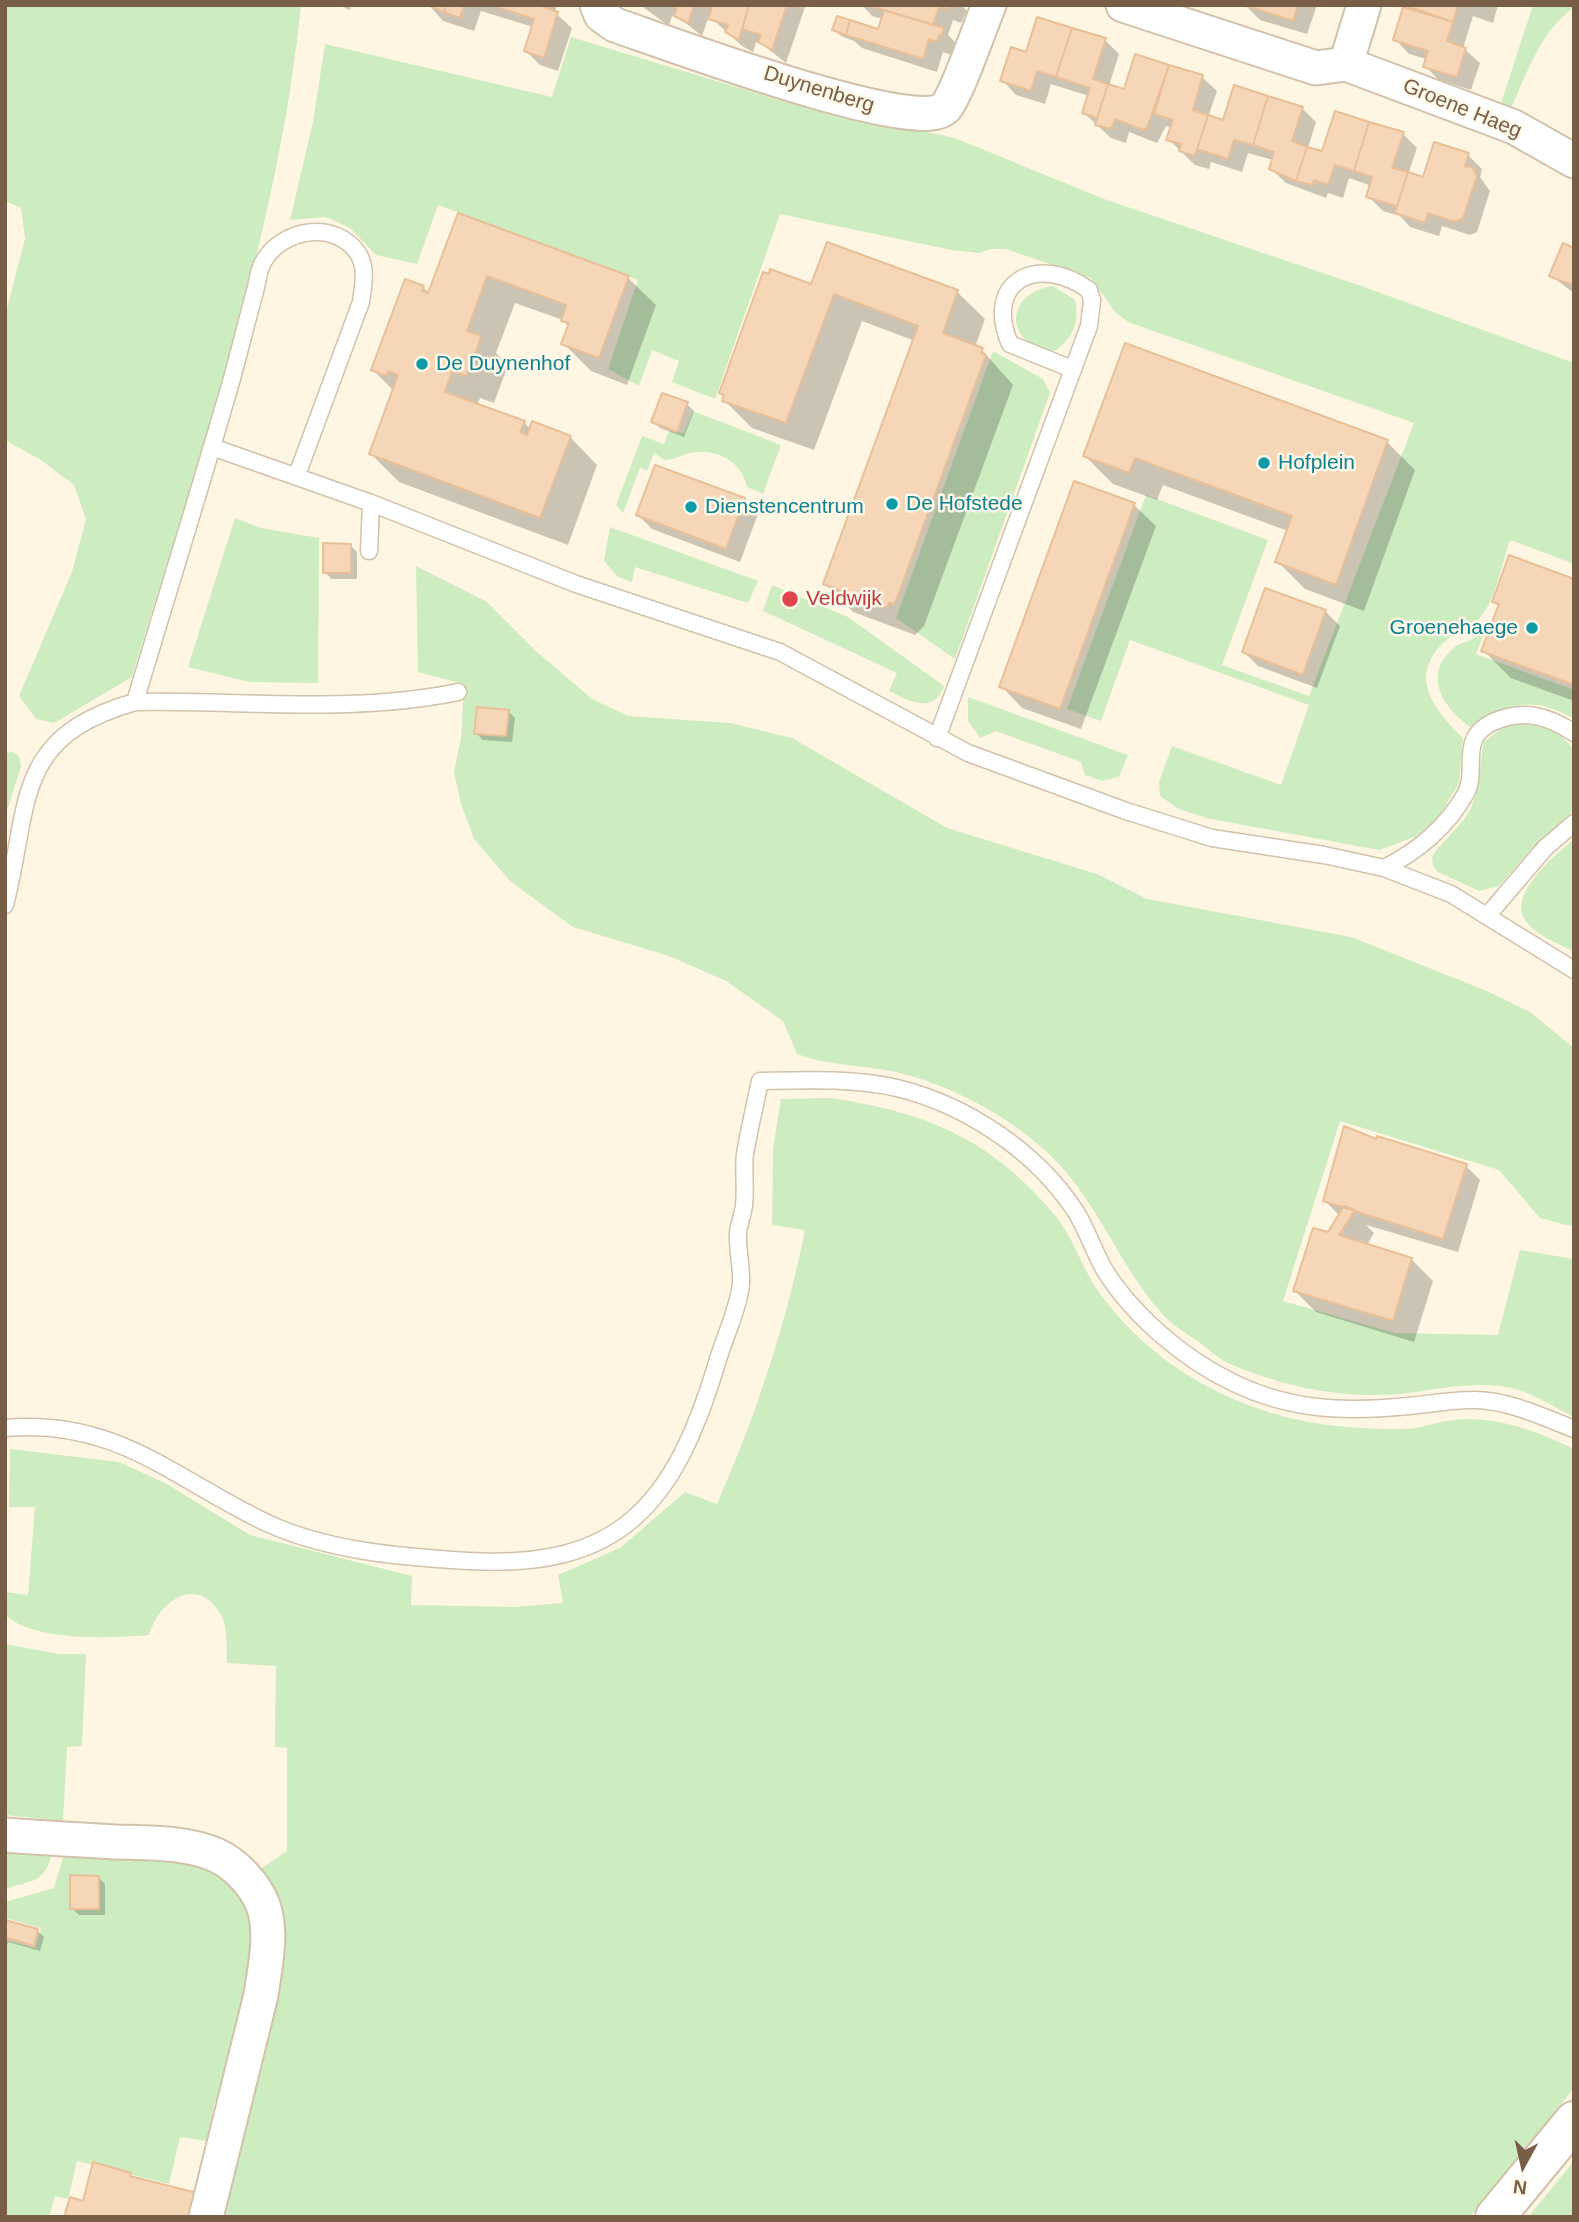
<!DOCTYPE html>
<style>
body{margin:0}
#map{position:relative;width:1579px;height:2222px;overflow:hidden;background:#fef6e2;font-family:Arial,sans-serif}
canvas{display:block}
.frame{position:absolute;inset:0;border:7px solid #785d47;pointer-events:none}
.north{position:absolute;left:1488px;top:2131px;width:70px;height:70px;-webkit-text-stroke:5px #fff9ea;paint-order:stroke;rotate:188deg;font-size:19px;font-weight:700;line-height:28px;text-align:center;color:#785d47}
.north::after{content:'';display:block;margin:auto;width:24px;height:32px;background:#785d47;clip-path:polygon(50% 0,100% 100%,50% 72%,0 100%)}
</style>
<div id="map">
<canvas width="1579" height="2222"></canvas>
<div class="frame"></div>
<div class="north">N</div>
</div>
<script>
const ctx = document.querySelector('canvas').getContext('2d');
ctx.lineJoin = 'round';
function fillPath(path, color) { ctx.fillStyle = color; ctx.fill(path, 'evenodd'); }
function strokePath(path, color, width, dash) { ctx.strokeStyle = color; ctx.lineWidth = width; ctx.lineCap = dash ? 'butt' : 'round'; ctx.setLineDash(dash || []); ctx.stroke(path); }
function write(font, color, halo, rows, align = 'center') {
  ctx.font = font + ' Arial,sans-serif'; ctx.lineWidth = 5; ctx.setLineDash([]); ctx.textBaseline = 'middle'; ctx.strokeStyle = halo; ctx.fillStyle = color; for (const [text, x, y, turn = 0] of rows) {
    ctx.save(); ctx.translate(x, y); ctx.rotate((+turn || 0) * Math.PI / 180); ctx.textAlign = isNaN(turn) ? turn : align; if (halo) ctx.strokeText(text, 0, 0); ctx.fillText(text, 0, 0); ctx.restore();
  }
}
const green = new Path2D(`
 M5 5H301C278 235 199 457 132 677L54 723 36 719 19 696 72 572 86 519 74 485 41 460 5 440V316L25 239 21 208 5 201Z
 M1533 5 1574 7C1539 34 1529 69 1511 108L1501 103Z
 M571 37 789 103 955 138 1104 199 1364 287 1574 363V564L1510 540C1503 560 1495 600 1482 615 1472 628 1455 632 1443 643 1407 679 1436 711 1463 738L1459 783 1439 817 1415 837 1379 850 1206 818 1177 808 1160 796 1159 782 1172 746 1281 785 1309 705 1130 640 1101 721 1067 709 1146 495 1268 540 1222 665 1309 696 1414 423 1128 322 1115 312 1091 278 1006 249H990L979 253 951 250 780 214 715 399 672 382 679 361 652 350 639 386 608 369 638 280 438 205 417 264 376 255 350 228 326 217 290 220 313 122 325 44 552 97Z
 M1053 286 1075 300C1080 322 1073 338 1055 351 1005 348 1002 293 1053 286Z
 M993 351 1043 379 1050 393 955 659 896 618Z
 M693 411 781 445 763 494 747 487C742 460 712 446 686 454 679 456 674 460 665 460L654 453 647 471 640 468 623 513 616 505 642 436 664 444 669 431 684 433Z
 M235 518 261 528 319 538 318 683 249 682 188 667Z
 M610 527 758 581 748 603 635 567 632 582 618 577 604 561Z
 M416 566 487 602 537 652 592 699 628 716 730 723 792 738 947 828 1097 874 1147 899 1351 937 1487 991 1530 1012 1574 1048V1227L1540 1218 1499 1170 1340 1121 1283 1301 1395 1333 1498 1335 1520 1250 1574 1259V1417C1552 1406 1530 1391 1506 1387 1471 1381 1435 1390 1401 1394 1342 1399 1284 1387 1230 1364 1219 1359 1209 1350 1200 1343 1189 1335 1175 1327 1166 1318 1120 1269 1098 1200 1049 1154 1007 1115 951 1085 896 1072 863 1065 830 1066 797 1054L783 1021 726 981 669 956 573 927 511 882 474 839 461 804 454 772 461 738 464 684 418 672Z
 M772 585 848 617 944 686C934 715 909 701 889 691L897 673 763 611Z
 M1488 625 1476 654 1574 690V719C1534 695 1506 703 1470 727 1442 706 1421 674 1456 646 1461 643 1467 642 1471 640 1477 636 1482 629 1488 625Z
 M968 697 1128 755 1119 777 1102 781 1085 775 1081 762 996 731 980 738 968 721Z
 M1521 723 1555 730 1574 749V808L1570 814 1533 847 1499 886 1479 891 1438 872 1433 866 1432 857C1441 842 1455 832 1465 818 1482 793 1478 769 1484 742L1504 726Z
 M12 752 19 756 21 766 5 817V753Z
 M1574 839V952C1560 944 1531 933 1524 918 1510 891 1557 854 1574 839Z
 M830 1098C925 1112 990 1138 1054 1214 1072 1235 1081 1265 1096 1288 1123 1327 1160 1360 1201 1383 1268 1420 1330 1430 1405 1429 1419 1429 1433 1423 1447 1421 1494 1414 1533 1430 1574 1449V2088L1470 2217H218L271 1997 260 1869 287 1851V1748L275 1747 276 1666 227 1663C226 1650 228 1631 223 1619 201 1573 160 1598 149 1635 111 1638 35 1642 5 1615V1592L28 1595 35 1507H9L10 1449 119 1462 165 1483 250 1535 412 1576 411 1605 515 1607 563 1603 558 1575 620 1548 685 1492 717 1504C756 1415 786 1325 805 1230L772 1225 773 1149 781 1099Z
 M5 1644 59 1654H86L82 1746 67 1747 63 1821 5 1815Z
 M5 1851H42L51 1857C43 1885 29 1880 5 1889Z
 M65 1851 196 1861 240 1888 256 1932 227 2091 215 2101 206 2141 180 2137 169 2184 77 2161 68 2199 55 2196 49 2217H5V1940L35 1948 41 1928 5 1918V1902L54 1888Z
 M1574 2161V2217H1528Z`);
const shadow = new Path2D(`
 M338 5H351L350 10Z
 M429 5H557L555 13 572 28 558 71 540 65 526 51 533 27 481 11 474 31 443 21Z
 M640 5H803L805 7 786 63 762 44 756 42 753 52 742 46 709 16 702 36 678 17 672 16 669 26Z
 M862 5H961L967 11 961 23 953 20 948 35 957 44 951 55 943 52 937 72 862 48 854 41 841 36 834 30 879 31 883 19 872 16Z
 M1317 5 1307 34 1260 20 1246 6Z
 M1406 5H1498L1493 23 1473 16 1463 48 1480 63 1471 90 1439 80 1425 66 1427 59 1409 54 1395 39Z
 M1105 40 1119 54 1109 86 1125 91 1136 56 1202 77 1217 91 1208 117 1224 122 1302 108 1316 122 1308 148 1323 154 1403 134 1417 148 1408 174 1424 179 1468 155 1482 169 1480 177 1490 191 1477 232 1470 235 1442 226 1439 236 1410 227 1400 216 1383 211 1368 196 1372 186 1349 178 1343 198 1328 193 1326 198 1286 183 1271 169 1273 160 1248 153 1242 172 1211 162 1209 169 1195 165 1168 139 1172 128 1166 126 1157 143 1129 132 1126 143 1111 138 1084 113 1089 96 1051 84 1045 104 1016 95 1002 80 1027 54Z
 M459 215 628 278 656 305 627 385 591 371 563 343 569 327 563 320 515 303 496 353 508 365 494 403 480 398 477 405 524 422 531 430 570 437 597 465 568 545 399 482 371 454 394 391 373 370 423 287 430 294Z
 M1574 249V293L1551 276Z
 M812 286 957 292 985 319 975 347 982 350 1013 385 924 626 915 635 853 612 825 584 915 341 862 321 814 450 752 428 724 400 721 393Z
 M1126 345 1387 442 1415 470 1364 611 1305 589 1277 561 1288 531 1163 485 1157 500 1113 484 1085 456Z
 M687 404 694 411 684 437 660 428 653 421Z
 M1075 484 1134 505 1156 526 1081 729 1022 708 1001 686Z
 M744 500 758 514 740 562 652 529 638 515Z
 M350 545 357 552V579H331L325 572Z
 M1574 580V701L1511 678 1483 650 1499 607 1494 601Z
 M1266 590 1326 612 1340 626 1317 688 1258 666 1244 652Z
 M508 711 515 718 512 742 483 740 476 733Z
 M1377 1141 1466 1166 1480 1180 1458 1252 1366 1225 1374 1233 1367 1245 1411 1259 1433 1281 1414 1342 1316 1312 1295 1291 1340 1216 1325 1201Z
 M98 1877 105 1884V1915H79L72 1908Z
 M5 1921 38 1931 44 1937 40 1951 8 1942 5 1950Z`);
const building = new Path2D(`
 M428 5H446L444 12Z
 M446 5H464L460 18 444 12Z
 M501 5H539L558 12 544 58 524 51 534 19 500 8Z
 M667 5H694L688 23 674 16 677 8Z
 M713 5H749L739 40 725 32 728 25 708 19Z
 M749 5H787L772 50 758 42 761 35 742 29Z
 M867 5H948L947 9 939 7 933 25Z
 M1244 5H1298L1293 21Z
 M1404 5H1458L1453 22Z
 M1403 7 1453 22 1447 41 1466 48 1457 77 1423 67 1428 51 1393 40Z
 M884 10 944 28 941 36 939 35 937 42 929 39 923 59 846 35 850 20 878 29Z
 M837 16 850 20 846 35 832 30Z
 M1037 17 1072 28 1056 77 1037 71 1031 91 1000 81 1011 47 1026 52Z
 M1072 28 1106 38 1093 79 1108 84 1097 118 1082 113 1090 88 1056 77Z
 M1135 54 1169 65 1147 128 1143 130 1115 119 1111 129 1095 125 1108 84 1124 89Z
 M1169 65 1203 75 1193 110 1208 115 1195 156 1179 151 1181 144 1166 140 1173 120 1154 114Z
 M1234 85 1268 96 1253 145 1234 140 1228 159 1197 149 1208 115 1223 120Z
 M1268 96 1303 107 1292 141 1307 147 1296 181 1269 169 1274 152 1253 145Z
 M1335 111 1369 122 1354 171 1335 165 1328 185 1314 180 1312 185 1296 181 1307 147 1322 151Z
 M1369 122 1404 132 1392 168 1408 172 1395 213 1396 206 1366 197 1372 177 1354 171Z
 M1434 142 1469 153 1465 166 1473 168 1477 176 1463 218 1455 222 1428 213 1425 223 1395 213 1408 172 1423 177Z
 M458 213 629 276 599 358 561 344 569 323 561 321 566 305 487 276 467 331 481 336 477 349 466 376 452 371 445 392 525 421 520 432 527 435 532 421 571 436 540 518 369 454 398 375 388 371 387 376 371 370 405 279 424 286 422 291 428 293Z
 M827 242 958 290 943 333 983 348 981 353 986 355 897 598 894 604 889 603 887 608 823 584 918 326 834 294 786 423 722 401 724 395 719 393 763 272 769 274 770 269 811 284Z
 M1563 243 1574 248V286L1549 276Z
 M1125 343 1388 440 1336 585 1275 562 1292 516 1135 458 1129 473 1083 456Z
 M662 393 688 402 677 432 651 422Z
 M655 465 745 498 726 549 636 515Z
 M1074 481 1135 503 1060 709 999 687Z
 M323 543 351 544V573H323Z
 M1509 555 1574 579V685L1481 651 1499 604 1492 602Z
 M1265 588 1326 610 1303 675 1242 652Z
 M477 707 509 710 506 736 474 734Z
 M1344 1126 1376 1139 1377 1136 1467 1164 1443 1239 1323 1201Z
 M1344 1206 1355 1210 1339 1235 1412 1258 1393 1321 1293 1291 1313 1228 1328 1232Z
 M70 1875 99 1876V1909H70Z
 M5 1920 38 1929 34 1946 5 1937Z
 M93 2162 131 2173 130 2176 197 2193 191 2217H64L70 2197 83 2201Z`);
const lane = new Path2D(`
 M212 447 371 503 576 584 780 652 968 753 1126 811 1212 838 1324 855 1384 868 1451 894 1574 970
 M369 551 371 503
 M135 702C167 595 200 489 231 382 239 353 246 324 254 295 257 285 258 273 262 264 280 228 337 219 359 255 367 269 363 287 361 302L297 475
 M937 738 1089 326 1092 300 1089 290C1038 253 983 281 1010 344L1072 369
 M1384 868C1417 852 1448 826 1466 793 1475 776 1467 756 1474 740 1477 732 1486 725 1493 722 1523 709 1547 715 1574 733
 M5 905C31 804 12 737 135 702 242 700 352 714 458 692
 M1487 916 1545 848 1574 823
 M5 1428C117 1418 174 1479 267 1523 327 1551 402 1557 468 1561 620 1570 674 1504 716 1366 723 1340 738 1311 741 1284 742 1267 737 1250 738 1233 739 1224 743 1214 744 1205 746 1188 743 1171 745 1154 749 1130 755 1105 760 1081 806 1080 853 1078 897 1088 967 1105 1037 1152 1076 1212 1087 1230 1094 1251 1104 1269 1132 1315 1185 1360 1234 1383 1292 1411 1346 1412 1409 1406 1430 1404 1452 1400 1472 1400 1506 1399 1543 1417 1574 1429`);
const street = new Path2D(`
 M597 5 601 15 615 25C660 40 918 137 945 108 957 95 980 26 989 5
 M1123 5 1316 68 1346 64 1364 5
 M1346 64 1514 127 1574 161
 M5 1835C42 1838 80 1840 117 1842 150 1843 185 1842 216 1855 236 1864 255 1885 263 1905 273 1932 265 1967 261 1995L206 2217`);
const secondary = new Path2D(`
 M1495 2217 1574 2121`);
const markers = [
 [422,364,7,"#0f9aa8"],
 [1264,463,7,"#0f9aa8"],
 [892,504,7,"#0f9aa8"],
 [691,507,7,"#0f9aa8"],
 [790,599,9,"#e0444e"],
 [1532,628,7,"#0f9aa8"]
];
const streetNames = [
 ["Duynenberg",819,90,17],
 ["Groene Haeg",1462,109,22]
];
const cultureNames = [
 ["De Duynenhof",436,364],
 ["Hofplein",1278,463],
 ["De Hofstede",906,504],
 ["Dienstencentrum",705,507],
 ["Groenehaege",1518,628,"right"]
];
const healthNames = [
 ["Veldwijk",806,599]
];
fillPath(green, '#cdecc0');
fillPath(shadow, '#0003');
fillPath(building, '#f5d7b8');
strokePath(building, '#e9bf97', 2);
strokePath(lane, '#d2c1ab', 19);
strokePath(street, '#d2c1ab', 37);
strokePath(secondary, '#d3bfa5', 42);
strokePath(lane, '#fff', 16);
strokePath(street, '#fff', 33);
strokePath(secondary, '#fff', 38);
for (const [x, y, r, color] of markers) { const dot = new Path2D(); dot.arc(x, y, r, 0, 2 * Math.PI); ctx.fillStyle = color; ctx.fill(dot); strokePath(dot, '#fff9ea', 2.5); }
write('21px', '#785d47', '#fff9ea', streetNames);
write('21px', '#0d838f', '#fff9ea', cultureNames, 'left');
write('21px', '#be3a42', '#fff9ea', healthNames, 'left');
</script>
